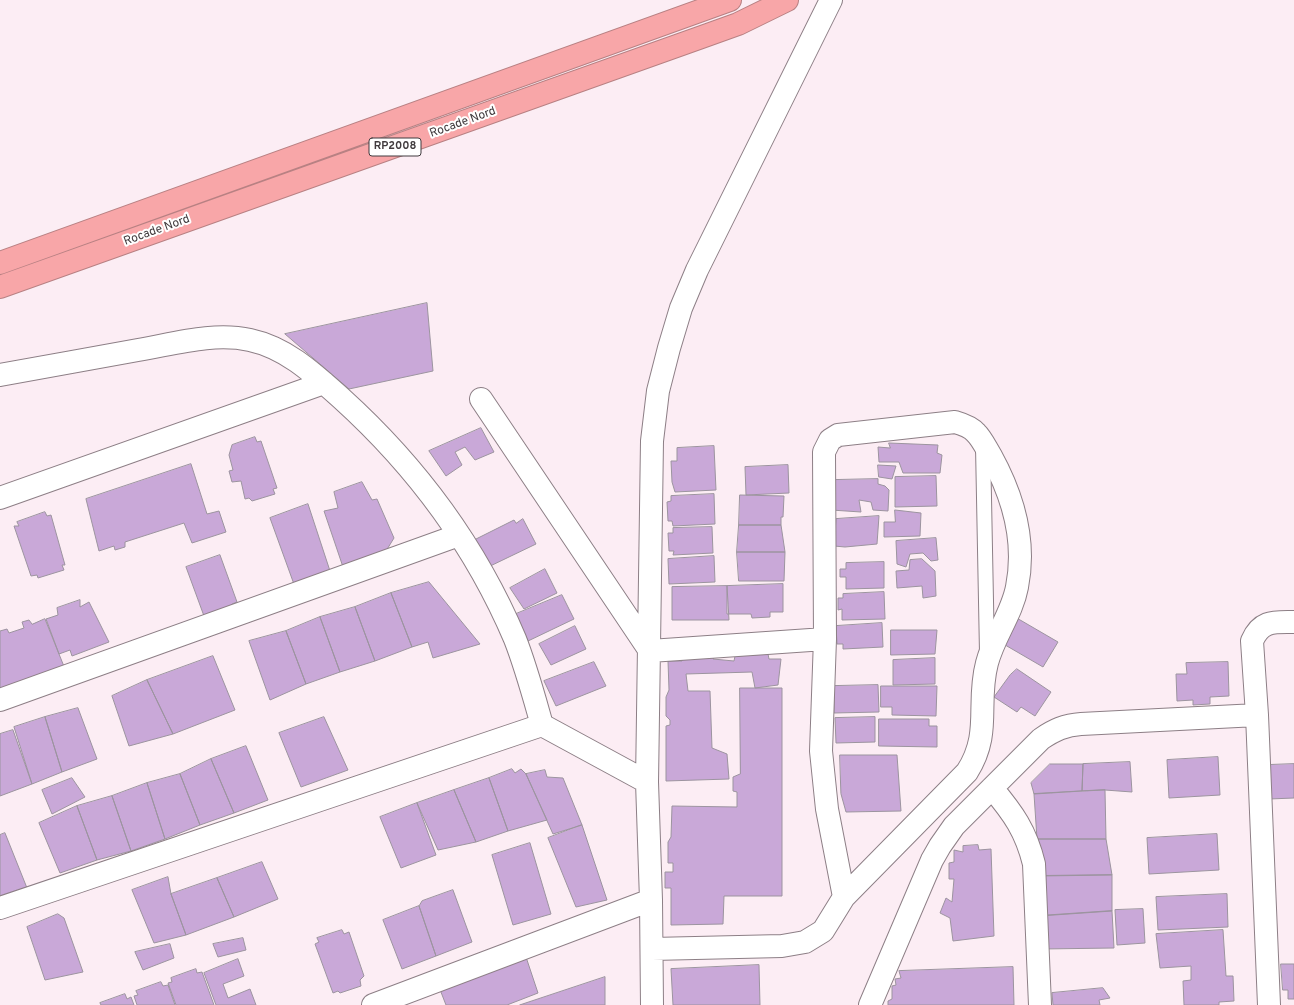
<!DOCTYPE html>
<style>
body{margin:0}
canvas{display:block;background:#fcedf4}
</style>
<canvas width="1294" height="1005"></canvas>
<script>
const ctx = document.querySelector('canvas').getContext('2d');
ctx.lineJoin = 'round';
function fillPath(path, color) { ctx.fillStyle = color; ctx.fill(path, 'evenodd'); }
function strokePath(path, color, width, dash) { ctx.strokeStyle = color; ctx.lineWidth = width; ctx.lineCap = dash ? 'butt' : 'round'; ctx.setLineDash(dash || []); ctx.stroke(path); }
function write(font, color, halo, rows, align = 'center') {
  ctx.font = font + ' Overpass,sans-serif'; ctx.lineWidth = 4; ctx.setLineDash([]); ctx.textBaseline = 'middle'; ctx.strokeStyle = halo; ctx.fillStyle = color; for (const [text, x, y, turn = 0] of rows) {
    ctx.save(); ctx.translate(x, y); ctx.rotate((+turn || 0) * Math.PI / 180); ctx.textAlign = isNaN(turn) ? turn : align; if (halo) ctx.strokeText(text, 0, 0); ctx.fillText(text, 0, 0); ctx.restore();
  }
}
const building = new Path2D(`
 M427 303 433 371 349 389 285 334Z
 M481 428 494 452 475 460 465 447 455 452 462 465 446 476 429 451Z
 M255 437 257 442 261 441 277 488 273 489 275 494 252 501 249 498 245 499 241 481 232 482 229 471 233 470 229 455 232 445Z
 M889 443 938 445 937 453 942 455 940 473H903L899 462H879L878 447 890 448Z
 M714 446 716 490 675 492 672 482 671 461H677V448Z
 M191 464 207 514 219 511 226 532 192 543 184 523 125 542V547L115 550 114 546 99 551 86 499Z
 M788 465 789 493 746 495 745 467Z
 M878 465 896 466 892 479 879 477Z
 M936 476 937 506 895 507V477Z
 M878 479V484L885 486 889 490 888 511 873 510 871 502 859 500 861 512 831 510 834 480Z
 M362 482 372 500 377 499 394 538 386 551 343 567 324 511 338 508 334 492Z
 M714 494 715 524 673 526 672 521H668L667 502 671 501V496Z
 M740 495 784 496 783 517H781V525H739Z
 M308 504 331 574 295 587 270 518Z
 M895 510 921 513 920 536 884 537V522H895Z
 M45 512 47 516 51 515 65 565H62L64 570 38 578 37 575 31 576 14 526H19L17 522Z
 M879 516 877 544 845 547 834 546 836 519Z
 M523 519 536 544 484 569 470 542 514 520 516 523Z
 M739 525H781L785 552H737Z
 M712 527 713 553 673 555 674 551H669L668 533H673V528Z
 M936 538 938 560 931 561 923 553 910 554 906 567 897 564 896 541Z
 M737 552H785L784 581H739Z
 M220 555 237 602 232 604 234 610 204 616 186 567Z
 M714 556 715 582 669 584 668 559Z
 M922 559 935 571 936 596 923 598 922 586 897 588 896 571 909 570 910 560Z
 M884 562V588L846 589V577H840V569H846V563Z
 M545 569 557 593 524 609 510 588Z
 M429 582 480 644 433 658 428 642 412 647 391 593Z
 M783 584V612H770V617L752 618 751 614H727V586Z
 M727 586 729 620H672V587Z
 M884 592 885 619 842 620V609L838 610V598H843V594Z
 M391 593 412 647 375 661 355 607Z
 M562 595 574 619 528 641 516 614Z
 M80 600V607L89 602 109 642 72 656 70 650 59 654 46 619 58 615 57 608Z
 M355 607 375 661 340 672 320 617Z
 M320 617 340 672 306 684 286 631Z
 M1015 617 1058 642 1043 667 1000 642Z
 M45 619 65 669 0 690V631L7 629 9 633 24 628 22 622 29 620 32 624Z
 M882 623 883 647 843 649V644H837L836 626Z
 M575 626 586 649 551 665 539 644Z
 M891 630H937L935 654 891 655Z
 M286 631 306 684 270 700 249 641Z
 M715 654 713 659 734 661 735 656 768 654 769 659H781L778 685 755 688 752 672 686 674 688 691H710L712 748 727 754 729 779 666 781V726L670 725V720L666 716V697L669 690 668 661H682L681 655Z
 M213 656 235 710 173 734 147 680Z
 M935 658V684L893 685V660Z
 M594 662 606 686 556 706 544 681Z
 M1228 662 1229 696 1210 697V704L1193 705V700L1177 701 1176 674H1187L1186 663Z
 M1017 669 1051 692 1035 716 1021 707 1017 712 994 697 1010 675Z
 M147 680 173 734 129 746 112 696Z
 M878 685 879 712 834 713V686Z
 M881 686H937L936 716 892 715V707H881Z
 M740 688H782V896H724L723 924 671 925V888H665V872H673V863H668V842L671 837 672 806 737 807V792L733 791V777L740 774Z
 M78 708 97 759 62 772 45 717Z
 M45 717 62 772 32 784 14 727Z
 M324 717 348 770 301 787 279 733Z
 M875 717V742L836 743 835 718Z
 M879 719H929V726H937V747L879 746Z
 M13 730 32 784 0 796V734Z
 M246 746 268 800 234 813 211 759Z
 M840 755H897L901 811 846 812 841 794Z
 M1218 757 1220 795 1169 798 1167 760Z
 M211 759 234 813 200 825 180 774Z
 M1130 762 1132 792 1105 790 1082 791 1083 764Z
 M1050 764H1083L1082 791 1034 794 1031 783Z
 M1294 764V798L1269 799 1268 765Z
 M512 769 515 773 521 769 526 774 547 820 508 831 489 778Z
 M545 770 547 777 563 778 582 825 553 834 526 774Z
 M180 774 200 825 165 839 147 783Z
 M72 778 85 797 52 814 42 790Z
 M489 778 508 831 476 842 454 790Z
 M147 783 165 839 131 851 112 796Z
 M454 790 476 842 438 850 417 803Z
 M1105 790 1106 839H1037L1034 794Z
 M112 796 131 851 97 860 77 806Z
 M417 803 436 855 401 868 380 817Z
 M77 806 97 860 60 873 39 823Z
 M582 825 607 900 576 907 548 838Z
 M5 833 27 888 0 898V835Z
 M1217 834 1219 870 1149 874 1147 838Z
 M1037 839H1106L1112 875 1039 876Z
 M530 843 551 914 513 925 492 855Z
 M978 845 979 850 991 849 994 936 953 941 950 918 940 913 946 898 952 902 954 879H949V863L954 862V850L963 852V846Z
 M262 862 278 899 234 917 217 878Z
 M1112 875V911L1039 916V876Z
 M168 877 171 894 186 935 154 943 132 890Z
 M217 878 234 917 186 935 171 894Z
 M453 890 472 942 436 956 419 906 422 901Z
 M1227 894 1228 927 1158 930 1156 897Z
 M419 906 436 956 402 969 383 920Z
 M1143 909 1145 943 1117 945 1115 910Z
 M1112 911 1114 948 1042 949 1039 916Z
 M58 914 64 918 83 972 45 980 27 927Z
 M342 930 344 934 349 932 364 976 360 980 361 986 340 993 338 991 333 993 315 944 319 942 317 938Z
 M1223 930 1226 976H1233L1234 1001 1219 1002V1005H1184L1183 981 1191 980V966L1160 968 1156 934Z
 M243 938 246 950 218 957 213 944Z
 M170 944 174 958 143 970 135 952Z
 M525 954 538 993 507 1005H446L439 987Z
 M238 959 244 976 223 984 228 998 250 989 256 1005H216L204 973Z
 M1281 964H1294V999H1288V990H1283Z
 M759 965 760 1005H673L671 969Z
 M1013 967 1014 1005H888V1001L892 999V986L896 985 895 979 901 978 899 971Z
 M196 969 197 973 202 972 214 1005H176L168 983 172 982 171 978Z
 M605 977V1005H520Z
 M161 982 163 986 168 985 175 1005H137L134 996 138 995 136 991Z
 M1103 988 1110 998 1099 1000 1100 1005H1053L1052 993Z
 M125 994 127 999 131 997 134 1005H101L100 1003Z`);
const lane = new Path2D(`
 M983 446 987 653`);
const street = new Path2D(`
 M0 375C46 367 92 358 138 350 174 344 213 332 250 340 287 348 314 374 341 398 415 465 476 547 515 639 526 667 534 697 542 725
 M481 399 650 651 825 639
 M0 498 324 383
 M0 700 459 535
 M992 788C1013 813 1026 831 1034 864L1040 1005
 M0 908 542 725 647 782
 M652 949 782 946 805 942 823 931 844 897 967 772C992 733 976 704 987 663 994 636 1012 614 1017 587 1026 542 1013 496 991 456 986 448 982 439 976 433 971 427 962 424 955 422L838 435 830 440 824 452 825 639 821 751 827 809 844 897
 M373 1005 651 900
 M652 1005 651 900 647 782 652 441 658 391 669 348 681 308 697 270 831 0
 M870 1005 932 860 940 846 954 826 1041 739C1054 730 1065 725 1081 724L1257 715
 M1269 1005 1257 715 1252 641C1261 620 1274 622 1294 622`);
const highway = new Path2D(`
 M0 263 730 0
 M0 287 699 38 738 24 787 0`);
const shields = [
 [395,147,52]
];
const shieldNames = [
 ["RP2008",395,147]
];
const streetNames = [
 ["Rocade Nord",463,123,-20],
 ["Rocade Nord",157,231,-20]
];
fillPath(building, '#c9a8d8');
strokePath(building, '#9c949f', 1);
strokePath(lane, '#8d7f86', 16);
strokePath(street, '#8d7f86', 24);
strokePath(highway, '#b88183', 24);
strokePath(lane, '#fff', 14);
strokePath(street, '#fff', 22);
strokePath(highway, '#f8a6a8', 22);
for (const [x, y, w] of shields) { const box = new Path2D(); box.roundRect(x - w / 2, y - 9, w, 18, 3); ctx.fillStyle = '#fff'; ctx.fill(box); strokePath(box, '#413b3e', 1); }
write('bold 11px', '#413b3e', null, shieldNames);
write('12px', '#413b3e', '#fff', streetNames);
</script>
